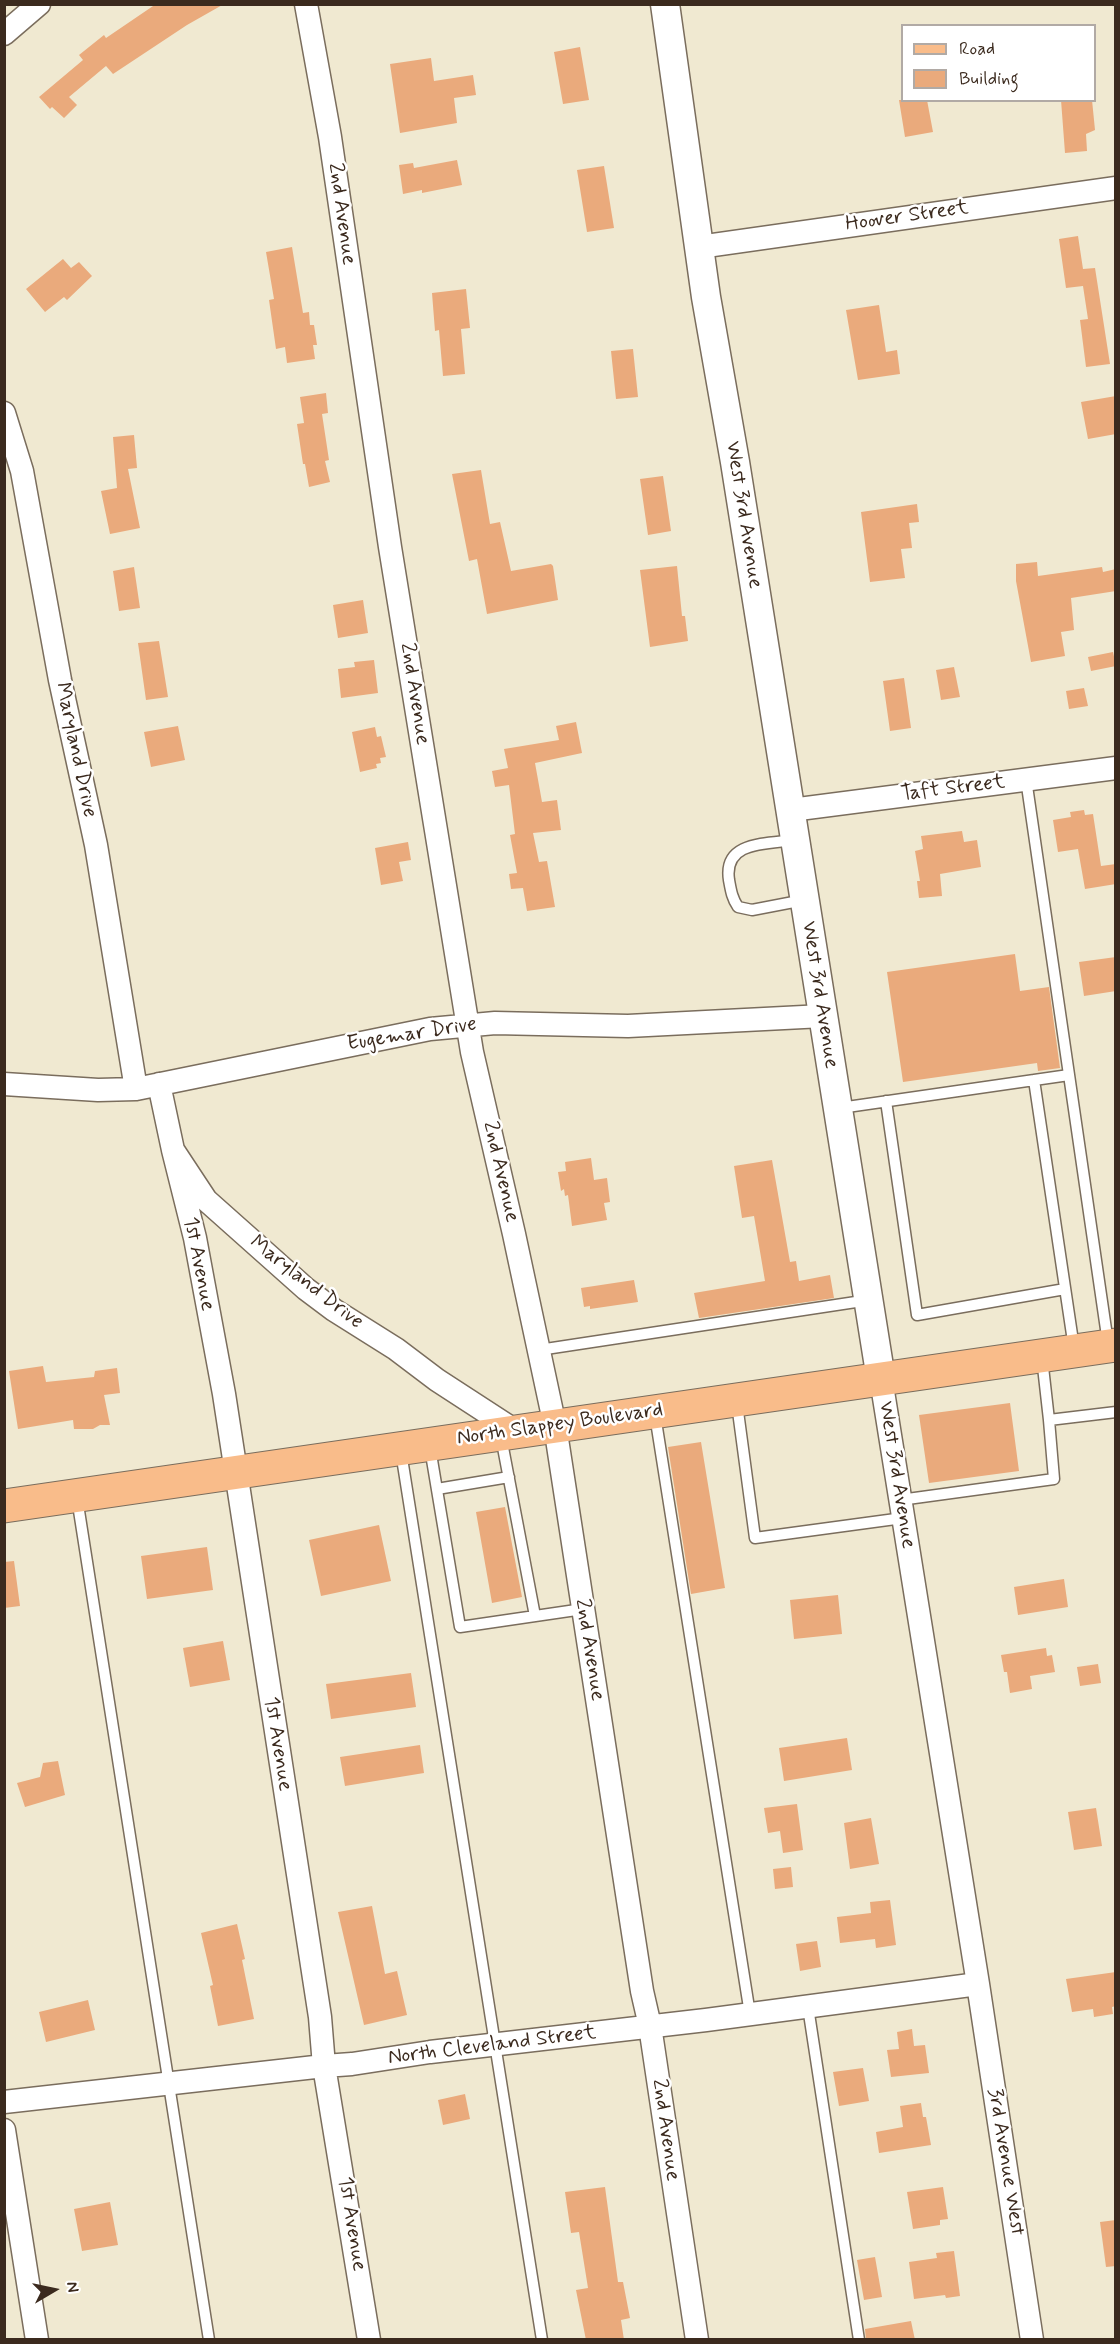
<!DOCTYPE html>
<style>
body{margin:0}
#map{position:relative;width:1120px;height:2344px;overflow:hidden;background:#f0e9d1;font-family:Mynerve,sans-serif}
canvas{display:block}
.frame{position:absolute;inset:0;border:6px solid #3b2a1e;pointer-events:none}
.legend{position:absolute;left:901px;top:24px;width:195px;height:78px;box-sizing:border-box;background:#fff;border:2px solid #b1aaa5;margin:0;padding:8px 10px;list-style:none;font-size:18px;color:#3b2a1e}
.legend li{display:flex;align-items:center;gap:12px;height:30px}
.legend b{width:30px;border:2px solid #b1aaa5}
.north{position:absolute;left:24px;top:2260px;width:60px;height:60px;-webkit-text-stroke:4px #fff;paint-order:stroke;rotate:81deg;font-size:16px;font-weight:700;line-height:24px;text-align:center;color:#3b2a1e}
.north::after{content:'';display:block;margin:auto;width:21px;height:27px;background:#3b2a1e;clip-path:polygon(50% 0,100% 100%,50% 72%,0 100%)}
</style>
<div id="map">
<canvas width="1120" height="2344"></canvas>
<div class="frame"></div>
<ul class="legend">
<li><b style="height:8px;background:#f9bc8a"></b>Road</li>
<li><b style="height:16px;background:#eaaa7c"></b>Building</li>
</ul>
<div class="north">N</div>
</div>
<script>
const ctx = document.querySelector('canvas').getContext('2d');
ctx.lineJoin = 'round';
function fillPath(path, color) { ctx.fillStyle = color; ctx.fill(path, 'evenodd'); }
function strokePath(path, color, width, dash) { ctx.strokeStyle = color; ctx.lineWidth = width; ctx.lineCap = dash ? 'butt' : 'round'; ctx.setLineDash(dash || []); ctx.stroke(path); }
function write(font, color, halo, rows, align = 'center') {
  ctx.font = font + ' Mynerve,sans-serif'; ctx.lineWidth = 5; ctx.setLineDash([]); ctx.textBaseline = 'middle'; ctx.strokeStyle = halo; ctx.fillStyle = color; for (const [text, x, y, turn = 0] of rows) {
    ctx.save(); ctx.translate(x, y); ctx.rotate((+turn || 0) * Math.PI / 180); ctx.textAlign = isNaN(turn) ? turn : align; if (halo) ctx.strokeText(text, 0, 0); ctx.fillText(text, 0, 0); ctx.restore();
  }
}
const building = new Path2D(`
 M156 4H224L187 25 113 74 106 66 69 97 77 105 64 118 52 107 50 109 39 97 83 60 79 55 104 35 106 38Z
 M580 47 589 100 563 104 554 52Z
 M431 58 434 81 473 75 476 95 454 98 457 123 400 133 390 64Z
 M899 100H927L933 132 905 137Z
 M1061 100H1092L1095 130 1086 134 1087 151 1065 153Z
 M457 160 462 185 422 193V190L403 194 399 165 413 163 414 168Z
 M604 166 614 228 587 232 577 170Z
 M1078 236 1083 269 1095 268 1110 364 1086 367 1080 320 1088 319 1083 286 1066 288 1059 239Z
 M292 247 303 313 309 312 310 325H314L317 345H313L315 359 287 363 285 347 276 349 269 300 274 299 266 252Z
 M63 259 71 268 79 262 92 276 67 300 64 297 45 312 26 289Z
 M466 289 470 328 461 329 465 374 443 376 439 330 435 331 432 293Z
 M879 305 886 352 897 350 900 374 858 380 846 310Z
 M633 349 638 397 616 399 611 351Z
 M326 393 328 413 322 414 329 460 325 461 330 482 309 487 305 464H303L297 424 304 423 300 397Z
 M1116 396V434L1088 439 1081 402Z
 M134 435 137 468 128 469 140 528 110 534 101 491 117 488 113 437Z
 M481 470 490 524 500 522 511 571 551 564 553 566 558 600 487 614 477 559 469 561 452 474Z
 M663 476 671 531 648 535 640 479Z
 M917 504 919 522 909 523 912 548 901 549 905 578 870 582 861 512Z
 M1037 562 1038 576 1102 567 1103 572 1116 569V591L1071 598 1074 630 1061 632 1065 656 1031 662 1016 581V564Z
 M677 566 682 616H685L688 641 650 647 640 570Z
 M134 567 140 608 119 611 113 571Z
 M363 600 368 633 338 638 333 605Z
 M159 641 168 697 146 700 138 643Z
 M1113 652 1116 666 1091 671 1088 657Z
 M374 660 378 693 341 698 338 669 355 667 354 662Z
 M954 667 960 697 941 700 936 670Z
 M904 678 911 728 890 731 883 681Z
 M1084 688 1088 706 1069 709 1066 691Z
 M576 722 582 753 535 763 542 802 557 800 561 830 533 833 539 862 547 861 555 907 527 911 523 888 511 889 509 874 517 873 510 835 515 834 509 785 495 787 492 771 508 768 504 749 559 740 556 726Z
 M178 726 185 760 151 767 144 732Z
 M375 727 377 737 381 736 386 757 380 758 381 763 376 764 377 768 360 772 352 732Z
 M1084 810 1085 815 1093 814 1101 866 1116 864V884L1085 889 1078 849 1058 852 1053 820 1071 817 1070 812Z
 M962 831 964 842 977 840 981 867 940 874 942 896 919 898 917 881H920L915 851 923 849 921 836Z
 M408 842 411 860 399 862 403 881 381 885 375 848Z
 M1015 954 1020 991 1049 987 1060 1068 1038 1071 1037 1063 903 1082 887 972Z
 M1116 957V991L1084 996 1079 962Z
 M591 1158 594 1180 607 1178 610 1202 604 1203 607 1220 572 1226 568 1195 565 1196 564 1189 561 1191 558 1172 566 1171 565 1162Z
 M772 1160 790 1262 796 1261 799 1281 830 1275 834 1298 699 1318 694 1293 765 1281 754 1216 742 1218 734 1166Z
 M634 1280 638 1302 590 1309V1306L584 1307 581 1288Z
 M43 1366 46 1382 94 1377 95 1371 117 1368 120 1393 104 1395 110 1425H100L93 1429H74L73 1420 18 1429 9 1371Z
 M1010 1403 1019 1471 929 1483 919 1415Z
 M701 1442 725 1588 691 1594 668 1447Z
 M505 1507 522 1597 492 1603 476 1512Z
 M379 1525 391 1581 321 1596 309 1540Z
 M207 1547 213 1590 147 1599 141 1556Z
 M14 1561 20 1606 4 1608V1562Z
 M1064 1579 1068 1607 1018 1615 1014 1587Z
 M838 1595 842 1634 794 1639 790 1600Z
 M223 1641 230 1680 190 1687 183 1648Z
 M1046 1648 1047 1656 1052 1655 1055 1672 1030 1676 1032 1689 1010 1693 1007 1672H1004L1001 1655Z
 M1098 1664 1101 1683 1080 1686 1077 1667Z
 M411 1673 416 1707 331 1719 326 1684Z
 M847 1738 852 1770 784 1781 779 1748Z
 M420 1745 424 1773 345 1786 340 1757Z
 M58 1761 65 1795 25 1807 17 1783 40 1777 43 1763Z
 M797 1804 803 1850 783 1853 780 1831 768 1833 764 1808Z
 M1096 1808 1102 1846 1074 1850 1068 1812Z
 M871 1818 879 1864 850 1869 844 1823Z
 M791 1867 793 1887 775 1889 773 1869Z
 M890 1900 896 1945 876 1948 875 1939 840 1943 837 1917 871 1913 870 1902Z
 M372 1906 385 1974 397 1971 407 2015 364 2025 338 1912Z
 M237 1924 245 1959 242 1960 254 2019 218 2026 210 1986 213 1985 201 1933Z
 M817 1941 821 1967 800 1971 796 1944Z
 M1116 1972V2006L1112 2007 1113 2014 1094 2017 1093 2009 1072 2012 1066 1979Z
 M88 2000 95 2030 46 2042 39 2012Z
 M912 2029 914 2046 925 2045 929 2073 891 2077 887 2050 899 2049 897 2032Z
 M863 2068 869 2101 839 2106 833 2072Z
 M465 2094 470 2119 443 2125 438 2100Z
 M921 2103 923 2117H926L931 2145 879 2153 876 2132 903 2127 900 2106Z
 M605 2187 618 2282H623L630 2318 621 2320 624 2340H586L576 2290 588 2288 579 2232 571 2233 565 2192Z
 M943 2187 948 2219 940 2220V2225L913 2229 907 2192Z
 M110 2202 118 2245 82 2251 74 2209Z
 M1116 2220V2266L1106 2267 1100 2222Z
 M954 2251 960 2296 946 2298 945 2295 914 2299 909 2262 937 2258 936 2253Z
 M875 2257 882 2297 864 2300 857 2260Z
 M911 2321 915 2340H866L865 2329Z`);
const service = new Path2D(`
 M1026 779 1108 1343
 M795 840C766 844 723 841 729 880 731 891 732 898 738 907L752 910 804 900
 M1034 1080 1074 1348
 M886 1101 917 1315 1065 1289
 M840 1108 1069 1075
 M539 1350 869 1300
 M1042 1358 1049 1420 1116 1412
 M737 1404 755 1538 903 1518
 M655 1415 750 2014
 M501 1437 535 1616
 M430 1448 460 1627 583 1609
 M401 1452 542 2340
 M437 1489 509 1477
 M77 1498 209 2340
 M900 1500 1054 1479 1049 1420
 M808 2007 859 2340`);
const minor = new Path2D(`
 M306 4 330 137 390 547 472 1052 514 1234 555 1426 642 1991 650 2026 697 2340
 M4 34 39 4
 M699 247 1116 188
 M4 413 22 471 60 680 96 845 136 1089
 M791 810 1116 768
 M4 1084 98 1090 136 1089 430 1029 495 1023 628 1026 823 1016
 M159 1084 173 1150 206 1200 306 1289 334 1310 396 1349 437 1380 517 1432
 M173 1150 195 1238 224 1394 320 2017 324 2066 369 2340
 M881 1379 978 1984 1032 2340
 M4 2102 324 2066 352 2064 430 2052 706 2020 978 1984
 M4 2130 37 2340`);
const tertiary = new Path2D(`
 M665 4 706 297 735 462 881 1379`);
const primary = new Path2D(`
 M4 1506 1116 1345`);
const streetNames = [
 ["2nd Avenue",341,214,82],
 ["Hoover Street",907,217,-8],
 ["West 3rd Avenue",743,515,81],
 ["2nd Avenue",414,694,81],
 ["Maryland Drive",75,750,78],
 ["Taft Street",953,789,-7],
 ["West 3rd Avenue",819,995,81],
 ["Eugemar Drive",412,1035,-9],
 ["2nd Avenue",500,1172,77],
 ["1st Avenue",198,1264,79],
 ["Maryland Drive",306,1283,38],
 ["North Slappey Boulevard",560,1425,-8],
 ["West 3rd Avenue",896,1475,81],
 ["2nd Avenue",589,1650,81],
 ["1st Avenue",277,1744,81],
 ["North Cleveland Street",492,2046,-7],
 ["2nd Avenue",665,2130,82],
 ["3rd Avenue West",1005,2162,81],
 ["1st Avenue",351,2224,81]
];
fillPath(building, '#eaaa7c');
strokePath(service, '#7a6d5d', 13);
strokePath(minor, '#7a6d5d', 25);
strokePath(tertiary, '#7a6d5d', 31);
strokePath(primary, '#7a6d5d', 35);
strokePath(service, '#fff', 10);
strokePath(minor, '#fff', 22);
strokePath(tertiary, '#fff', 28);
strokePath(primary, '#f9bc8a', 33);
write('21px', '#3b2a1e', '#fff', streetNames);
</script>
